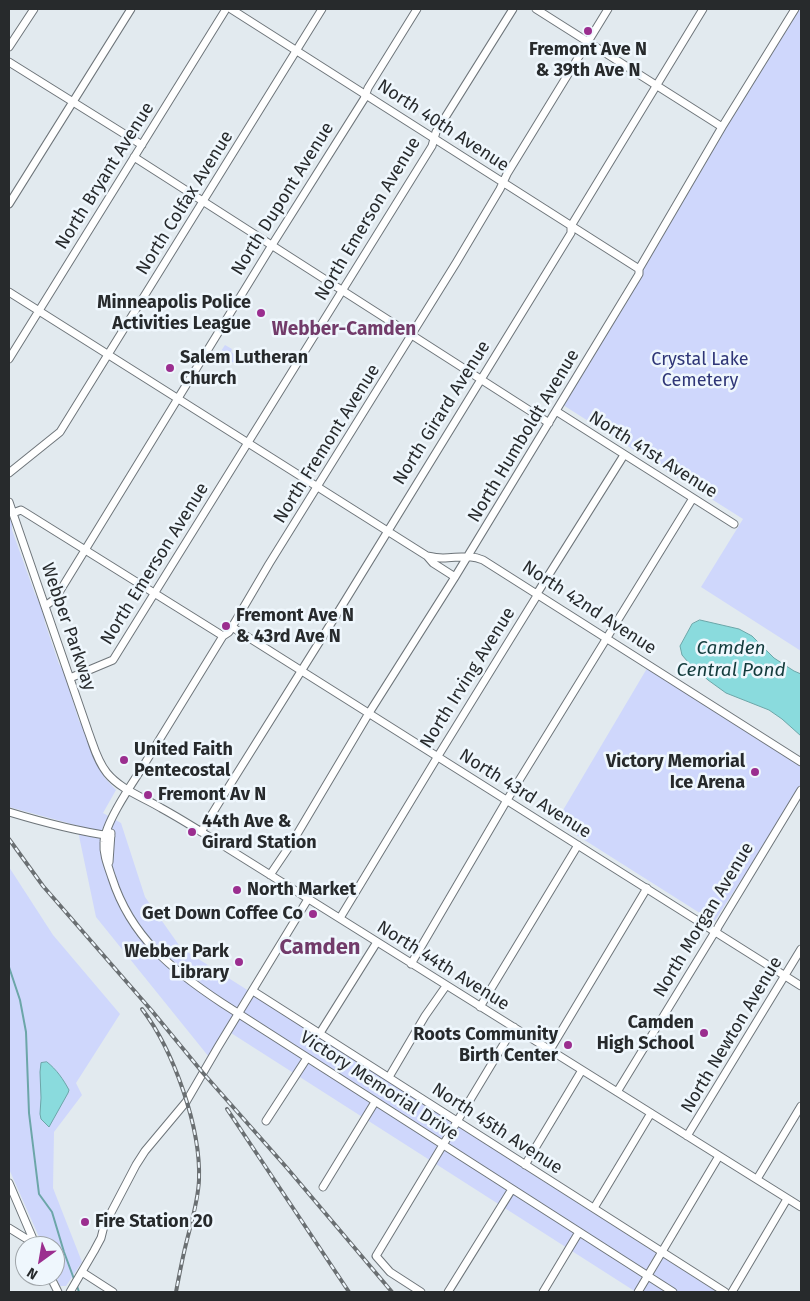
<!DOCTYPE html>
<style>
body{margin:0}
#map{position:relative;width:810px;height:1301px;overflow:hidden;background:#e2eaef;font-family:"Fira Sans",sans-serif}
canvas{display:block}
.frame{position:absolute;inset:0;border:10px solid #272a2c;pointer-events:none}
.north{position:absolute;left:15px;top:1236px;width:50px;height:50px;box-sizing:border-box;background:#eff7fd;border:1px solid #9fa5a9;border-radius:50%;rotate:212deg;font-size:14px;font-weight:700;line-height:20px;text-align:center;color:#272a2c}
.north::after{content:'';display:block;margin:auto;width:18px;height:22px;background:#9b2e8f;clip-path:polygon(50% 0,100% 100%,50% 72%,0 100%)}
</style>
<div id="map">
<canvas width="810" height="1301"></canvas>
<div class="frame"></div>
<div class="north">N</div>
</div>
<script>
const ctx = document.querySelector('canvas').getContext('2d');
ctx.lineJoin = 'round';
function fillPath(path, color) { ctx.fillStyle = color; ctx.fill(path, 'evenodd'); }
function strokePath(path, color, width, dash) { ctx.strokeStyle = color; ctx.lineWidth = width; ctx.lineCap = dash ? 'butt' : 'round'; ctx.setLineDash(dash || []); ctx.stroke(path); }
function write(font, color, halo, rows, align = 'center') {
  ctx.font = font + ' "Fira Sans",sans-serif'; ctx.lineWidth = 5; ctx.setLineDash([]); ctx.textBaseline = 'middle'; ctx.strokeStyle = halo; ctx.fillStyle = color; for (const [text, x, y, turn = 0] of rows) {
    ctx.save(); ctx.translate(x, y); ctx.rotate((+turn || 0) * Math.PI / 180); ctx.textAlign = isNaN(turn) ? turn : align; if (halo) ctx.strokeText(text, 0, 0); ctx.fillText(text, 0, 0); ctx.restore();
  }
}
const green = new Path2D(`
 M796 9H801V651L701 587 743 519 563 405Z
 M225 345 232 349 231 352 238 356 234 363 219 354Z
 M9 514 12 524V530L35 594C40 602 44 613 45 623L59 664 63 669 79 721 82 724 97 765 105 778 116 790 103 813 121 823 145 897 181 948 456 1122 523 1168 717 1292H636L231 1033 213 1062 96 917 79 836V826L9 807Z
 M649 665 801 763V788L714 922 556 822Z
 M9 867 53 935 120 1014 76 1083 82 1095 54 1132 53 1188 82 1262 66 1286H60L55 1274V1246H43L9 1169Z`);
const water = new Path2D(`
 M700 620 739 629 752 636 774 658 794 671 801 674V736L782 719 769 710 726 693 708 680 688 662 682 655 680 646 692 624Z
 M47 1062C57 1070 63 1079 69 1090L68 1093 49 1127 41 1119 40 1114 41 1098 40 1072 41 1063Z`);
const stream = new Path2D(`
 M9 967 20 1000 26 1032 29 1113 39 1194 52 1212 64 1252 74 1279
 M77 1286 79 1292`);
const minor = new Path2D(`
 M231 9 639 269
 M536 9 722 127
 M608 9 507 174 500 189 456 263 269 564 232 627 229 632 223 636C196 680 169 724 142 768 131 785 105 823 104 842 103 854 108 866 112 878 131 937 172 970 222 1003L673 1292
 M9 47 34 9
 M9 62 142 145
 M134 157 549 423
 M9 204 131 9
 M9 292 427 556C432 557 438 558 443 558 457 558 470 554 483 560L801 762
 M9 359 226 9
 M556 411 734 524
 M9 473 60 432 322 9
 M9 502 88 731C93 744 97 761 107 773 121 790 143 797 161 808 183 820 203 833 224 846L801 1207
 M13 513 21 510 26 513 223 636
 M427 556 433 563 455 577
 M45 606 55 599 272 245 364 99 368 88 417 9
 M232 627 801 986
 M70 678 113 660 432 146 436 132 513 9
 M9 812C42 822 76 831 111 836
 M201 832 223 796 340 609 571 233V226L703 9
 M109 862 111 833
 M270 875 293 841 369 713 455 577 639 274V269L722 127 795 9
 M340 918 438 756 538 594V592L624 455
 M411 964 507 800 693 498
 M253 991 725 1292
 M480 1007 578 845
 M320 1033 377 942
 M550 1050 647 888
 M389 1077 425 1016 446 986
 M617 1092 713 935 716 932 718 927 801 790
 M266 1121 307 1058
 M687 1136 801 949
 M525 1165 582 1070
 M757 1179 801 1106
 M9 1183 36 1246
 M323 1187 375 1102
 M594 1208 651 1113
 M9 1228 35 1244
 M82 1272 113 1292
 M50 1276 58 1292
 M70 1292 94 1251 101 1238 104 1226 136 1165 145 1151 186 1102 218 1047 308 899
 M421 1292 390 1272 376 1256 514 1027
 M448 1292 512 1189
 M543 1292 579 1232
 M638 1292 719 1156
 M732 1292 787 1199`);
const rail = new Path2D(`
 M9 839 43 886 152 1011 203 1073 287 1168 392 1292
 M142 1009C174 1051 201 1128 199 1180 198 1202 191 1223 186 1244 182 1260 179 1276 176 1292
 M227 1109 349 1292`);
const markers = [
 [588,31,5,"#9b2e8f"],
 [261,313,5,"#9b2e8f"],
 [170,368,5,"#9b2e8f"],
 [226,626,5,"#9b2e8f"],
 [124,760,5,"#9b2e8f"],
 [755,772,5,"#9b2e8f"],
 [148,795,5,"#9b2e8f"],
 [192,832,5,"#9b2e8f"],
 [237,890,5,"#9b2e8f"],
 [313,914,5,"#9b2e8f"],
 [239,962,5,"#9b2e8f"],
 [704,1033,5,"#9b2e8f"],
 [568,1045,5,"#9b2e8f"],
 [85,1222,5,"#9b2e8f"]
];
const poiNames = [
 ["Fremont Ave N",588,50,"center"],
 ["& 39th Ave N",588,71,"center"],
 ["Minneapolis Police",251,303,"right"],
 ["Activities League",251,324,"right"],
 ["Salem Lutheran",180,358],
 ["Church",180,379],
 ["Fremont Ave N",236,616],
 ["& 43rd Ave N",236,637],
 ["United Faith",134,750],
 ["Pentecostal",134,771],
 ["Victory Memorial",745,762,"right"],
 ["Ice Arena",745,783,"right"],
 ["Fremont Av N",158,795],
 ["44th Ave &",202,822],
 ["Girard Station",202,843],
 ["North Market",247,890],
 ["Get Down Coffee Co",303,914,"right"],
 ["Webber Park",229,952,"right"],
 ["Library",229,973,"right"],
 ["Camden",694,1023,"right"],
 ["High School",694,1044,"right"],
 ["Roots Community",558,1035,"right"],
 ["Birth Center",558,1056,"right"],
 ["Fire Station 20",95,1222]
];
const streetNames = [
 ["North 40th Avenue",443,126,33],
 ["North Bryant Avenue",105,176,-58],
 ["North Dupont Avenue",283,199,-58],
 ["North Colfax Avenue",185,203,-58],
 ["North Emerson Avenue",368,219,-59],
 ["North Girard Avenue",442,413,-58],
 ["North Humboldt Avenue",524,436,-59],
 ["North Fremont Avenue",327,444,-58],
 ["North 41st Avenue",653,455,32],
 ["North Emerson Avenue",155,564,-58],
 ["North 42nd Avenue",589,608,33],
 ["Webber Parkway",68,627,71],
 ["North Irving Avenue",468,678,-58],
 ["North 43rd Avenue",525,794,32],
 ["North Morgan Avenue",704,920,-59],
 ["North 44th Avenue",443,966,32],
 ["North Newton Avenue",732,1035,-59],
 ["Victory Memorial Drive",379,1086,33],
 ["North 45th Avenue",497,1129,33]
];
const parkNames = [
 ["Crystal Lake",700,360],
 ["Cemetery",700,381]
];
const neighbourhoodNames = [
 ["Webber-Camden",344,330]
];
const waterNames = [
 ["Camden",731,649],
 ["Central Pond",731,671]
];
const districtNames = [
 ["Camden",320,948]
];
fillPath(green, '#cfd7fc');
fillPath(water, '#8adbdd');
strokePath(water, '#6ca6a8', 1);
strokePath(stream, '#6ca6a8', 2);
strokePath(minor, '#6e757a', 9);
strokePath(minor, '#fff', 7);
strokePath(rail, '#6a6f72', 4);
strokePath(rail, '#eff7fd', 2, [5.5]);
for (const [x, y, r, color] of markers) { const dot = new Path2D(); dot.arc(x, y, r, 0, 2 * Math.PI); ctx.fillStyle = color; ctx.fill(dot); strokePath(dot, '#eff7fd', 2); }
write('bold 18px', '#272a2c', '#eff7fd', poiNames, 'left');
write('18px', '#272a2c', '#eff7fd', streetNames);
write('18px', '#2f3677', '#eff7fd', parkNames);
write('bold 19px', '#723b6a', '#eff7fd', neighbourhoodNames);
write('italic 19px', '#133b3c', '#eff7fd', waterNames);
write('bold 22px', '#723b6a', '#eff7fd', districtNames);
</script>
